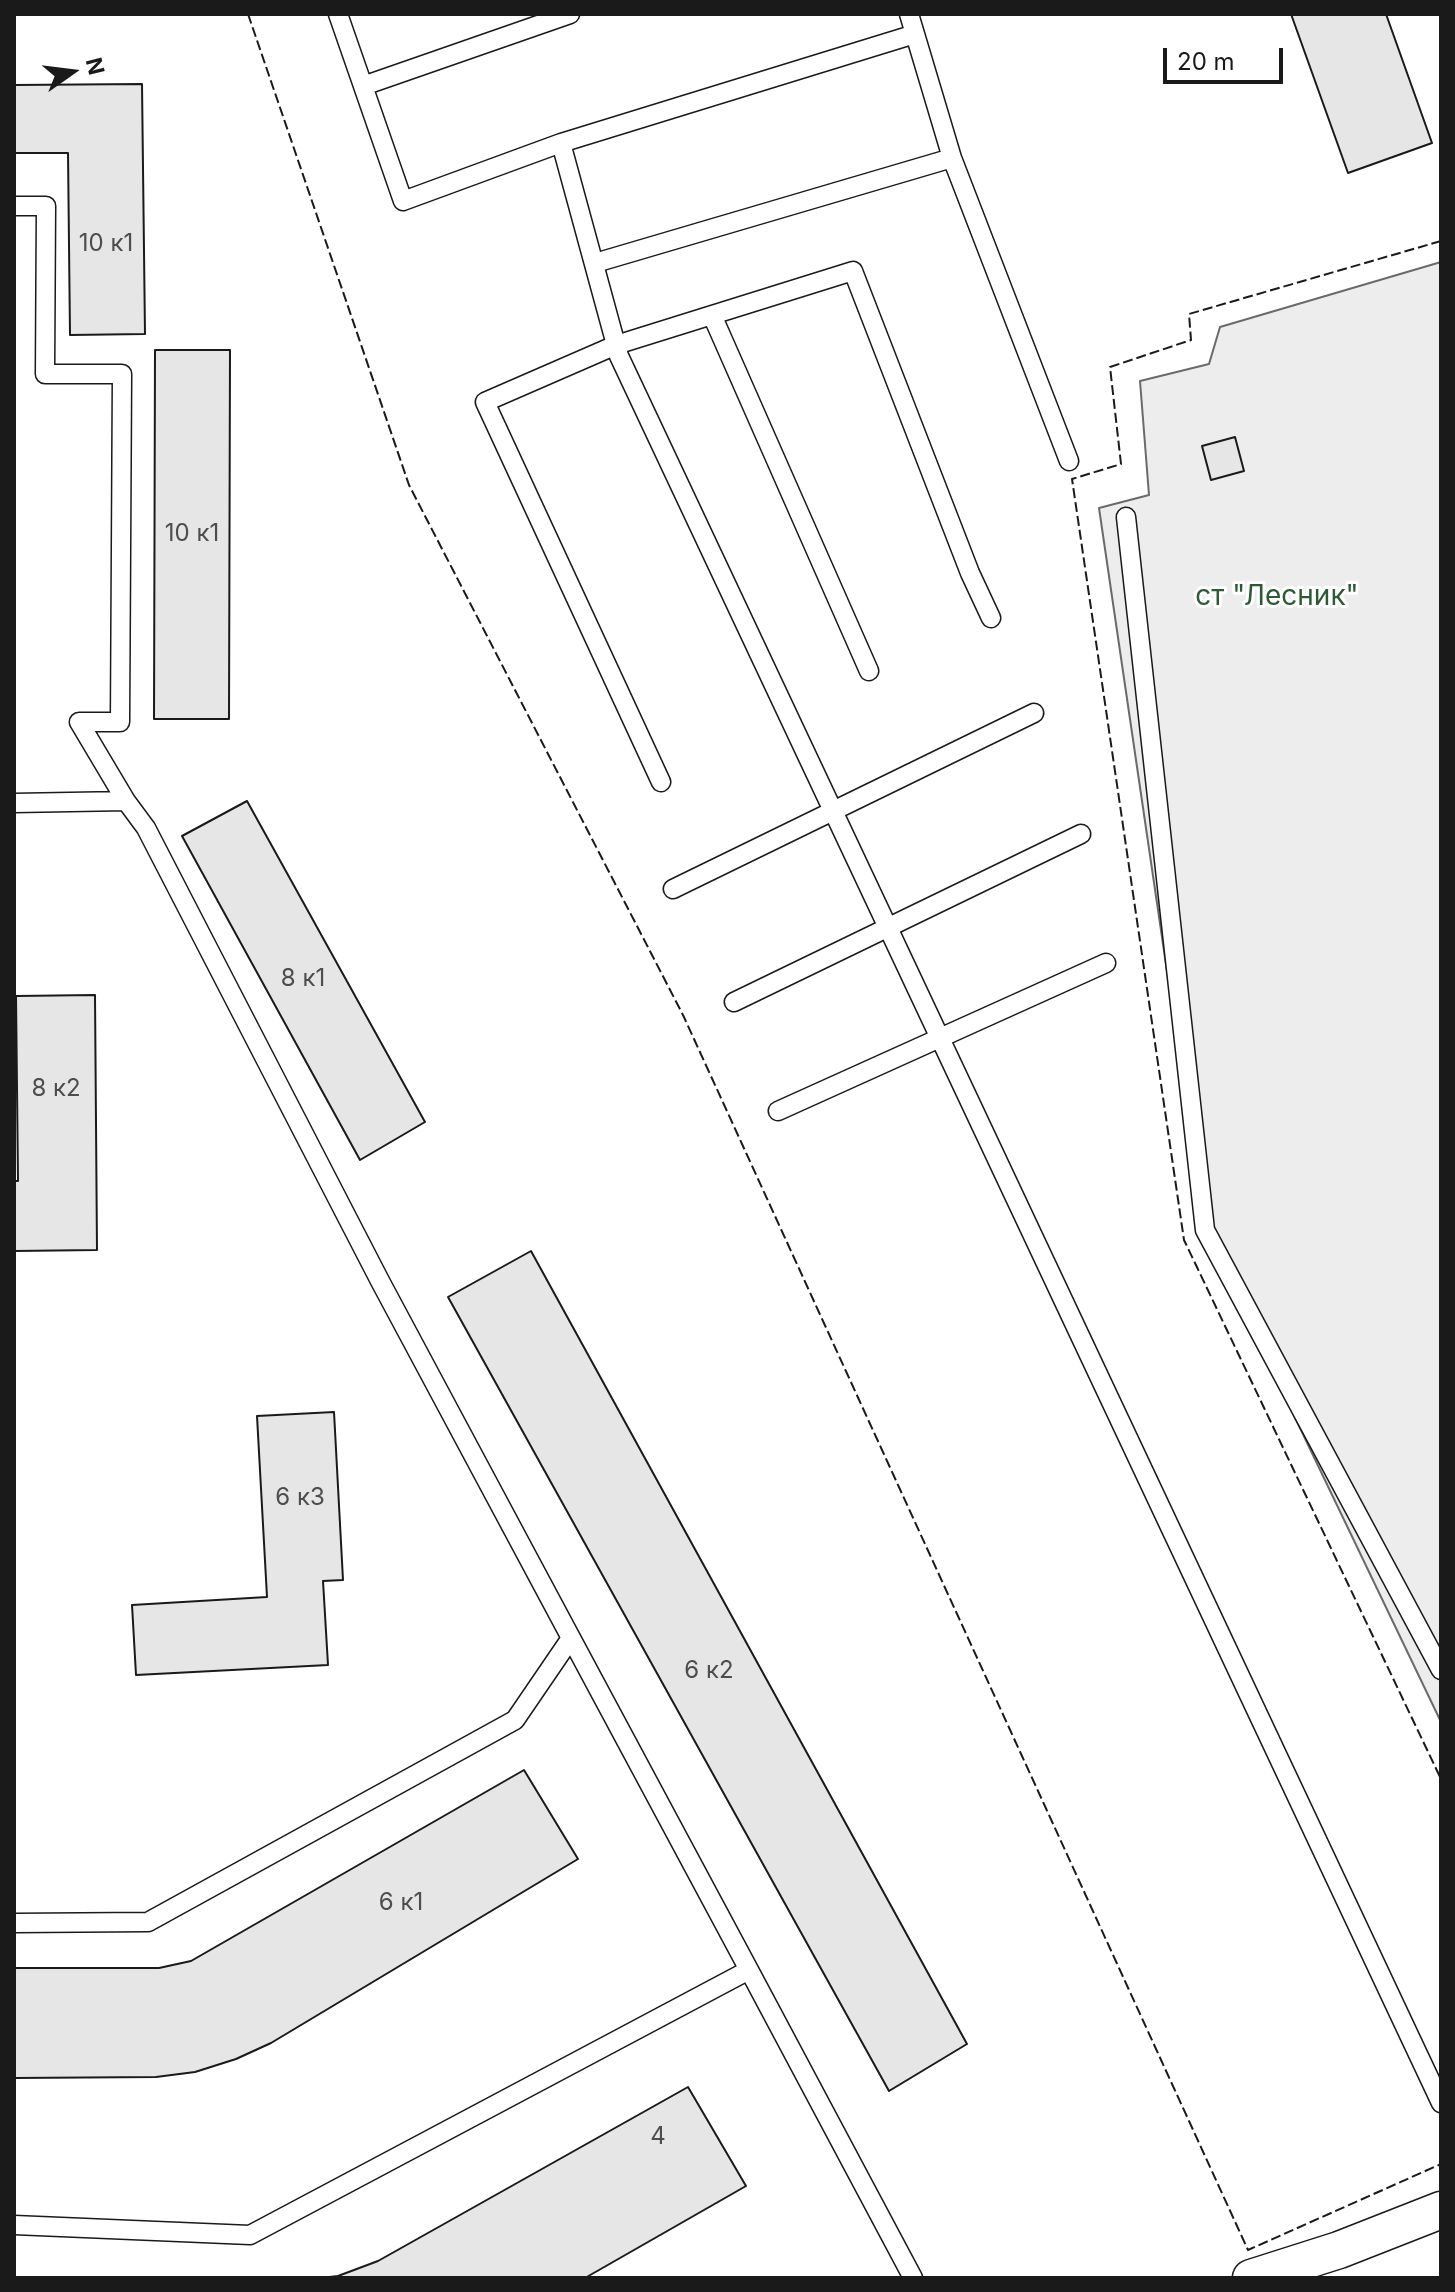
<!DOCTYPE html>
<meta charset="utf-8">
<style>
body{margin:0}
#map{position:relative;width:1455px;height:2292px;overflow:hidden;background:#fff;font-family:Inter,sans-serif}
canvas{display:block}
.frame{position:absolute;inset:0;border:16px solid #1a1a1a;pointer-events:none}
.north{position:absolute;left:32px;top:32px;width:80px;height:80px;-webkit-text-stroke:6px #fff;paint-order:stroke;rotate:76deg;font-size:22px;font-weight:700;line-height:32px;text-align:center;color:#1a1a1a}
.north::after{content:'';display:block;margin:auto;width:28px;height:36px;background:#1a1a1a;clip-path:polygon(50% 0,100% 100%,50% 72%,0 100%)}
.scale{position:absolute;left:1163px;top:48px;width:120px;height:36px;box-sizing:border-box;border:4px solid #1a1a1a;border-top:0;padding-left:10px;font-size:24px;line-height:28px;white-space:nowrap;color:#1a1a1a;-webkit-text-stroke:6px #fff;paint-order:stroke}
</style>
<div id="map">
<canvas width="1455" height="2292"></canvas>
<div class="frame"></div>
<div class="north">N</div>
<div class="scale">20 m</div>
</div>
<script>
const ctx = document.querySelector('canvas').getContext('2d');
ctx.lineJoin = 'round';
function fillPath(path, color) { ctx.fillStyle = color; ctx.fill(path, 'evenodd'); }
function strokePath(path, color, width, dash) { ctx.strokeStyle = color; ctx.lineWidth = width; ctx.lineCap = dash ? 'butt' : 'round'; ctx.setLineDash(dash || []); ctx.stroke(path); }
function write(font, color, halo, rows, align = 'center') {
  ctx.font = font + ' Inter,sans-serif'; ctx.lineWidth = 6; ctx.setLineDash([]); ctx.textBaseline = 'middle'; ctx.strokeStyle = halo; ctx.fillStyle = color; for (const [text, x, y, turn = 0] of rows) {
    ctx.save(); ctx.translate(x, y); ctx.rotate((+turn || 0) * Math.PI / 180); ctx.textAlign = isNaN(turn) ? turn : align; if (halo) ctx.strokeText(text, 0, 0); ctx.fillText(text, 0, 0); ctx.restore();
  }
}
const built = new Path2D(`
 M1441 262V1722L1205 1230 1099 508 1149 495 1140 381 1209 364 1220 327Z`);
const building = new Path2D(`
 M1291 14H1386L1432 143 1348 173Z
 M142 84 145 334 70 335 68 153H14V85Z
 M155 350H230L229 719H154Z
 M1235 437 1244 471 1211 480 1202 446Z
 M247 801 425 1122 360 1160 182 836Z
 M95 995 97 1250 14 1251V1181H18L16 996Z
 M531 1251 967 2044 889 2091 448 1297Z
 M334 1412 343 1580 323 1581 328 1665 136 1675 132 1605 267 1597 257 1416Z
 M524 1770 578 1859 271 2043 236 2059 195 2072 156 2077 14 2078V1968H159L191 1961Z
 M688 2087 746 2186 585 2278H321L338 2276 378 2261Z`);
const lane = new Path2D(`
 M338 14 403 201 561 143 619 356 1441 2103
 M363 86 570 14
 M561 143 915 34 909 14
 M952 158 1069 461
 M14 206H46L45 374H122L120 722H79L126 801
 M595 263 952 158 915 34
 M712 315 869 671
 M1126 517 1205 1230 1441 1670
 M661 782 485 402 616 345 853 271 970 573 991 618
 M14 803 126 801 146 828 380 1281 571 1638 515 1720 148 1922 14 1923
 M673 889 1034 713
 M734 1002 1081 834
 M778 1111 1106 963
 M571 1638 749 1970
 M14 2225 250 2235 749 1970 913 2278`);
const street = new Path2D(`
 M1251 2278 1339 2250 1441 2210`);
const fence = new Path2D(`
 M248 14 409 485 683 1015 1248 2250 1441 2164
 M1441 241 1189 314 1191 340 1110 367 1121 464 1072 479 1184 1240 1441 1779`);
const numberNames = [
 ["10 к1",106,244],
 ["10 к1",192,534],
 ["8 к1",303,979],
 ["8 к2",56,1089],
 ["6 к3",300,1498],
 ["6 к2",709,1671],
 ["6 к1",401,1903],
 ["4",658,2137]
];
const parkNames = [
 ["ст \"Лесник\"",1277,597]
];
fillPath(built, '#ededed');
strokePath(built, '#6a6a6a', 2);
fillPath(building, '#e6e6e6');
strokePath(building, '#1a1a1a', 2);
strokePath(lane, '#1a1a1a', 21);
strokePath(street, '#1a1a1a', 39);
strokePath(lane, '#fff', 18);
strokePath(street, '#fff', 36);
strokePath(fence, '#1a1a1a', 2, [10, 4]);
write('24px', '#4d4d4d', null, numberNames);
write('28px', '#2b5a34', '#fff', parkNames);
</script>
